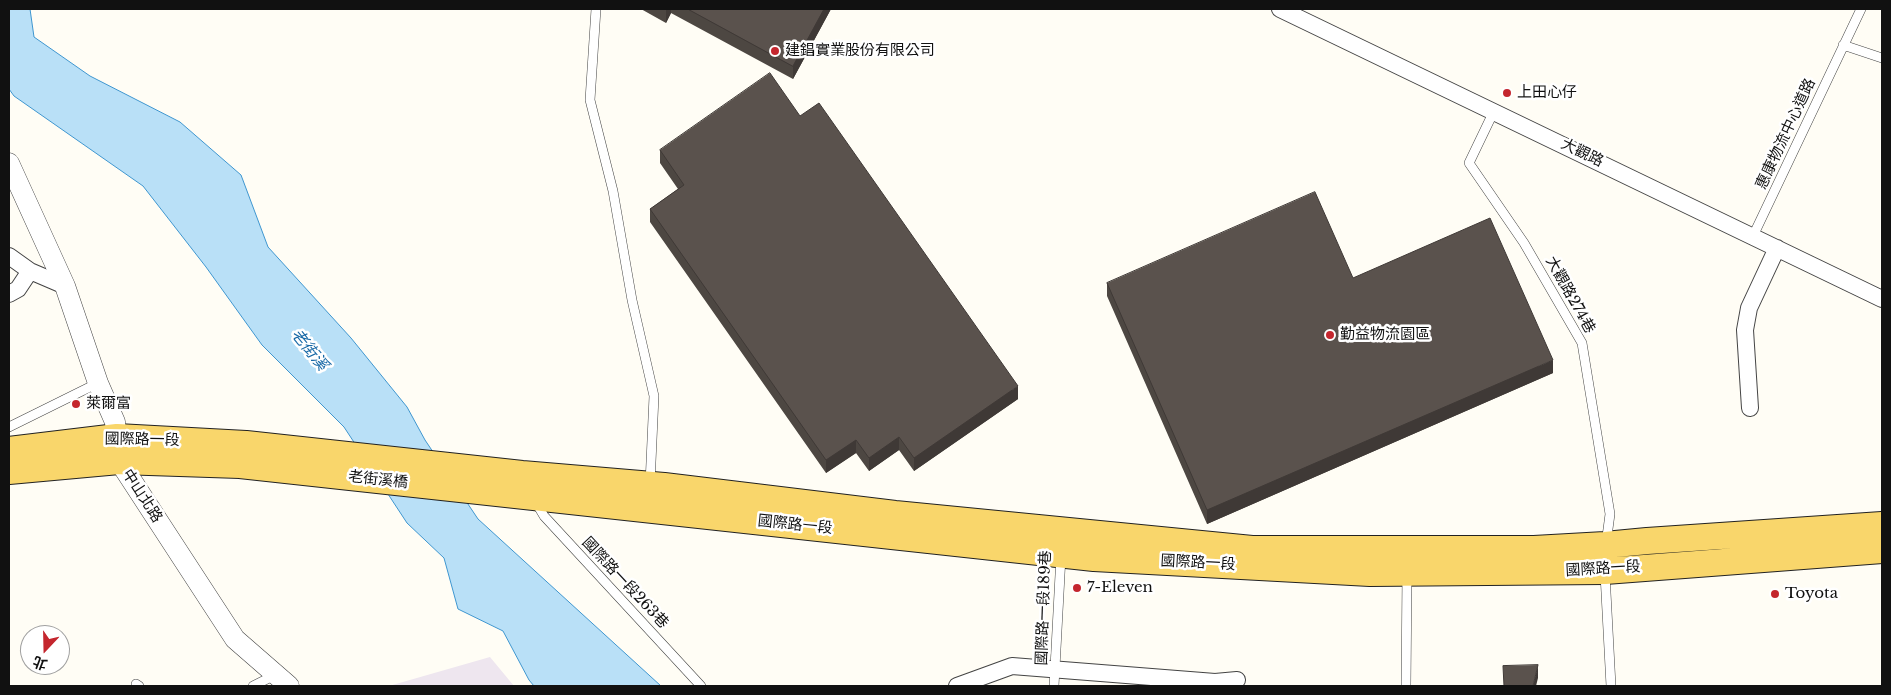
<!DOCTYPE html>
<meta charset="utf-8">
<style>
body{margin:0}
#map{position:relative;width:1891px;height:695px;overflow:hidden;background:#fffdf5;font-family:"Libre Baskerville","Noto Sans TC",serif}
canvas{display:block}
.frame{position:absolute;inset:0;border:10px solid #111;pointer-events:none}
.north{position:absolute;left:20px;top:625px;width:50px;height:50px;box-sizing:border-box;background:#fff;border:1px solid #a0a0a0;border-radius:50%;rotate:201deg;font-size:14px;font-weight:700;line-height:20px;text-align:center;color:#111}
.north::after{content:'';display:block;margin:auto;width:18px;height:22px;background:#c4262e;clip-path:polygon(50% 0,100% 100%,50% 72%,0 100%)}
</style>
<div id="map">
<canvas width="1891" height="695"></canvas>
<div class="frame"></div>
<div class="north">北</div>
</div>
<script>
const ctx = document.querySelector('canvas').getContext('2d');
ctx.lineJoin = 'round';
function fillPath(path, color) { ctx.fillStyle = color; ctx.fill(path, 'evenodd'); }
function strokePath(path, color, width, dash) { ctx.strokeStyle = color; ctx.lineWidth = width; ctx.lineCap = dash ? 'butt' : 'round'; ctx.setLineDash(dash || []); ctx.stroke(path); }
function write(font, color, halo, rows, align = 'center') {
  ctx.font = font + ' "Libre Baskerville","Noto Sans TC",serif'; ctx.lineWidth = 5; ctx.setLineDash([]); ctx.textBaseline = 'middle'; ctx.strokeStyle = halo; ctx.fillStyle = color; for (const [text, x, y, turn = 0] of rows) {
    ctx.save(); ctx.translate(x, y); ctx.rotate((+turn || 0) * Math.PI / 180); ctx.textAlign = isNaN(turn) ? turn : align; if (halo) ctx.strokeText(text, 0, 0); ctx.fillText(text, 0, 0); ctx.restore();
  }
}
const industrial = new Path2D(`
 M490 657 514 686H389Z`);
const water = new Path2D(`
 M9 9H30L34 37 90 76 180 122 241 175 268 247 351 338 407 407 425 440 478 519 661 686H534L529 680 503 631 458 609 444 558 407 523 344 427 262 345 206 267 143 186 14 96 9 89Z`);
const service = new Path2D(`
 M596 9 590 100 613 191 632 300 654 396 650 484
 M1843 45 1882 58
 M1494 111 1469 163 1524 243 1582 343 1610 514 1606 544
 M1753 236 1861 9
 M9 427 98 383
 M535 501 544 516 701 686
 M1605 574 1611 686
 M136 684 139 686
 M253 686 275 675
 M1054 686 1061 556
 M1406 686 1407 574`);
const minor = new Path2D(`
 M1280 9 1882 299
 M9 256 30 271 65 286
 M9 294 18 289 30 271
 M1750 408 1745 330 1749 308 1777 248
 M957 686 1012 666 1215 682 1237 680`);
const tertiary = new Path2D(`
 M9 163 65 286 98 383 115 422 119 461 235 639 289 686`);
const primary = new Path2D(`
 M9 450 117 437 246 444 522 474 664 486 895 514 1252 549H1534L1605 545 1647 541 1882 525
 M9 471 119 461 240 465 1094 558 1370 573 1605 571 1882 550`);
const wall = new Path2D(`
 M641 9H831L793 79 671 13 666 23Z
 M800 116 1018 399 914 471 899 450 869 471 856 453 826 473 650 222V209L678 189 660 163V150Z
 M1353 278 1553 373 1207 524 1107 296V283Z`);
const shadedWall = new Path2D(`
 M666 9H671V13L666 23Z
 M824 9H831L793 79V66Z
 M1553 360V373L1207 524V510Z
 M1018 386V399L914 471V458Z
 M899 437V450L869 471V458Z
 M856 440V453L826 473V460Z
 M1538 665V678L1536 686H1533Z`);
const building = new Path2D(`
 M688 9H824L793 66Z
 M770 73 800 116 819 103 1018 386 914 458 899 437 869 458 856 440 826 460 650 209 684 185 660 150Z
 M1315 192 1353 278 1490 218 1553 360 1207 510 1107 283Z
 M1538 665 1533 686H1504L1503 666Z`);
const markers = [
 [775,51,5,"#c4262e"],
 [1507,93,5,"#c4262e"],
 [1330,335,5,"#c4262e"],
 [76,404,5,"#c4262e"],
 [1077,588,5,"#c4262e"],
 [1775,594,5,"#c4262e"]
];
const poiNames = [
 ["建錩實業股份有限公司",785,51],
 ["上田心仔",1517,93],
 ["勤益物流園區",1340,335],
 ["萊爾富",86,404],
 ["7-Eleven",1087,588],
 ["Toyota",1785,594]
];
const streetNames = [
 ["惠康物流中心道路",1786,134,-65],
 ["大觀路",1582,153,26],
 ["大觀路274巷",1570,295,61],
 ["國際路一段",142,440,1],
 ["老街溪橋",378,480,6],
 ["中山北路",142,496,57],
 ["國際路一段",795,525,6],
 ["國際路一段",1198,563,3],
 ["國際路一段",1603,569,-3],
 ["國際路一段263巷",625,583,47],
 ["國際路一段189巷",1044,608,-88]
];
const waterNames = [
 ["老街溪",309,350,51]
];
fillPath(industrial, '#eee6ef');
fillPath(water, '#b9e0f7');
strokePath(water, '#3f96cf', 1);
strokePath(service, '#444', 10);
strokePath(minor, '#444', 18);
strokePath(tertiary, '#444', 21);
strokePath(primary, '#222', 28);
strokePath(service, '#fff', 9);
strokePath(minor, '#fff', 16);
strokePath(tertiary, '#fff', 20);
strokePath(primary, '#f9d66b', 26);
fillPath(wall, '#4d4742');
fillPath(shadedWall, '#3f3936');
fillPath(building, '#5a524d');
strokePath(building, '#3f3936', 1);
for (const [x, y, r, color] of markers) { const dot = new Path2D(); dot.arc(x, y, r, 0, 2 * Math.PI); ctx.fillStyle = color; ctx.fill(dot); strokePath(dot, '#fff', 2); }
write('15px', '#111', '#fff', poiNames, 'left');
write('15px', '#111', '#fff', streetNames);
write('italic 16px', '#1768a6', '#fff', waterNames);
</script>
